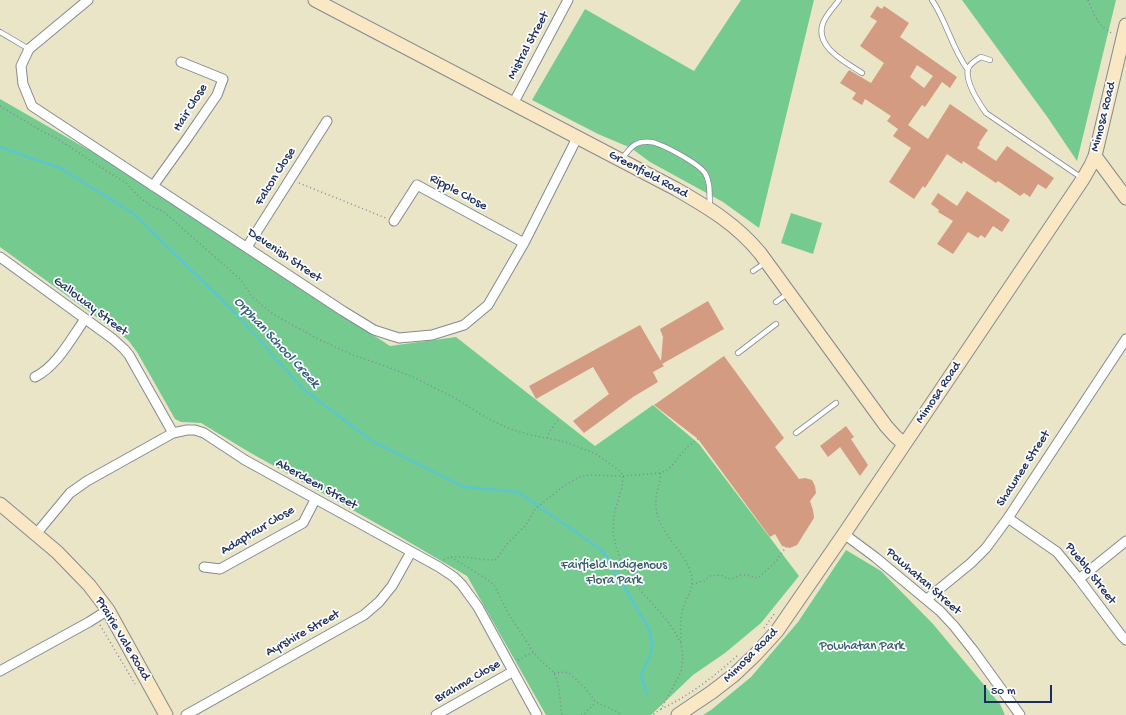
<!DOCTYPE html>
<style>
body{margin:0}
#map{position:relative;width:1126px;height:715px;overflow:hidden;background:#ebe5c7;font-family:"Gochi Hand",sans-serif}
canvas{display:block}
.scale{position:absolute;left:984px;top:685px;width:68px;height:18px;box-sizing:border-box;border:2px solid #1b2f5e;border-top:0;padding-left:5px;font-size:12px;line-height:14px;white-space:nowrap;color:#1b2f5e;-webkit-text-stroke:3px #fff;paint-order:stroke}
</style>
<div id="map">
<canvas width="1126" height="715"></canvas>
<div class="scale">50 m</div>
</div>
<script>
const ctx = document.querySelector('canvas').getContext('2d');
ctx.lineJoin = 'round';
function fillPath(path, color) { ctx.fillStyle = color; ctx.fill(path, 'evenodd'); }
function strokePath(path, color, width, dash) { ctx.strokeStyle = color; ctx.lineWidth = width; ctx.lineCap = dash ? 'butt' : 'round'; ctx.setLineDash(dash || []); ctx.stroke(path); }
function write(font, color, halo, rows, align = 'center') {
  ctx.font = font + ' "Gochi Hand",sans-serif'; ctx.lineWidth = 3.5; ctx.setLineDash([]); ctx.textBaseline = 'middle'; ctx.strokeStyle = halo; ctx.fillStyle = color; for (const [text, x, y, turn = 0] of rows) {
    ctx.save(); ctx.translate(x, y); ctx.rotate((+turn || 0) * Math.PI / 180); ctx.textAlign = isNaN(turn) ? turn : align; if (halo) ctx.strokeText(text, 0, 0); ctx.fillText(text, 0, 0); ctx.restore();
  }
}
const green = new Path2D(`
 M741 0H814L759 228 723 202 650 162 631 148 598 134 532 100 585 9 694 71Z
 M962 0H1116L1077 161 1048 118Z
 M0 99 96 154 390 346 456 337 595 446 653 405 699 444 799 576 761 623 725 653 693 675 651 715H546L467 576 390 531 249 452 201 423 181 422 175 419 137 352 128 340 0 247Z
 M791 213 822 223 813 254 781 243Z
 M846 550 881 571 933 624 1000 704 1005 715H703L711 710 751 677 798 622Z`);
const stream = new Path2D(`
 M0 147 60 168 133 213 240 318 302 388 372 441 464 487 518 492 603 551 649 629C656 652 649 655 641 676L647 695`);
const building = new Path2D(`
 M877 6 882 9 884 6 909 23 900 37 957 77 950 88 942 82 925 107 922 105 908 125 928 139 950 104 988 130 979 143 980 144 977 148 996 161 1007 146 1054 178 1046 189 1038 184 1030 197 1024 193 1020 196 998 181 996 183 963 161 962 164 947 154 925 188 923 186 914 199 889 182 911 148 893 136 898 129 887 121 891 116 865 99 862 105 852 99 856 93 840 83 849 70 871 83 884 63 860 46 877 21 870 17ZM917 65 933 76 924 88 910 77Z
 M967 191 1010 220 1002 232 993 226 985 238 981 235 978 238 968 232 953 254 937 244 953 221 938 212 939 210 931 204 938 193 957 206Z
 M708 301 724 329 662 364 664 366 653 372 658 382 633 397 584 433 573 421 609 394 593 367 536 399 529 386 640 325 661 361 663 337 660 329Z
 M724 356 784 438 775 447 799 479 805 478 812 480 815 486 816 493 810 501 813 510 814 518 797 545 790 548 782 546 775 534 770 537 698 439 654 405Z
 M846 426 854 437 851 439 868 465 860 476 840 447 828 457 820 446Z`);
const path = new Path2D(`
 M1088 0C1093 13 1099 28 1112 33
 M0 106 40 130 56 138 113 175 126 183 137 195 151 206 164 212 241 280 252 297 273 314 318 339 353 355 388 367 415 378 455 398 485 417 510 429 531 435 566 442 596 454 620 471 623 476 622 487 614 514 613 532 616 547 622 563 632 579 641 591 665 618 674 630 681 644 683 658 681 672 661 709 652 715
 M299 183 386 218
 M547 438 549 432 559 419
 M660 473C661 480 659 484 657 491 655 499 656 511 658 518 666 540 687 554 692 577 694 590 686 597 683 609 679 620 681 631 681 642
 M451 557 490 581 494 585 507 611 533 652C539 660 547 665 553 672 560 681 560 704 562 715
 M444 560C455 552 480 561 495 560L499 556 505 546 526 525 535 509 565 485 579 477 590 475 623 476 660 473 669 469 687 447 698 439
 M692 584 704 581 710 576 721 575 728 579 734 578 740 575H746L758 578 776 561 786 547
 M100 625 135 684
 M764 628 775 613
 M518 660 533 652
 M554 673 565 672 570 674 584 687 596 702 616 711 622 715
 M661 709C689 696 715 676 738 655
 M581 715 584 714 596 702`);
const lane = new Path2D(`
 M839 0C834 7 826 15 823 23 814 47 846 62 862 73
 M932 0C947 22 952 49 968 70
 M0 32 29 49
 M990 60 981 57C976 60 970 63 968 69 965 81 979 103 986 113L1082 178
 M621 160C626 154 630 147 636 144 642 141 652 141 658 144 669 148 699 164 705 173 711 183 709 195 710 207
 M753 271 765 263
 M776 302 787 294
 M738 353 776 324
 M796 433 836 403`);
const street = new Path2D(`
 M88 0 29 49 21 66 23 84 32 106 343 311 374 330 399 338 432 335 464 325 488 305 524 243 577 138
 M513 104 568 0
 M153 186 186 140 217 95 223 79 181 62
 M394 221 417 185 524 243
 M247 247 327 121
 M0 257 113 339 124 349 129 355 173 433
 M35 377C57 366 71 339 85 319
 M1008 518 1057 552 1079 579 1121 635 1126 640
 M36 534 70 493 87 481 173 433 187 430H195L204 433 245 460 439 567 454 577 462 585 478 607 537 715
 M844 534 875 557 940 611 954 626 973 650 1020 715
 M204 567 220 569 303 523 315 500
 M1079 579 1126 541
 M927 599 971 563 986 548 1008 518 1126 339
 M0 671 89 622 108 610
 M186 715 364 615 379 602 392 586 411 552
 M436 715 512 672`);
const secondary = new Path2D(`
 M315 0 676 189C709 208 736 224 760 253L886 426 895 436 904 444
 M1095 156 1126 198
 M0 504 57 552 89 585 108 610 166 715
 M678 715 712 692 734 675 756 654 777 631 844 534 1083 179 1091 165 1095 156 1126 25`);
const streetNames = [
 ["Mistral Street",529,46,-62],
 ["Hair Close",191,108,-58],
 ["Mimosa Road",1104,117,-76],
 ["Greenfield Road",648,175,28],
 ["Falcon Close",276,177,-58],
 ["Ripple Close",458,193,28],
 ["Devenish Street",284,256,34],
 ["Galloway Street",90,307,37],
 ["Mimosa Road",939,393,-56],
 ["Shawnee Street",1024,469,-57],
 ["Aberdeen Street",316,485,29],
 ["Adaptaur Close",258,531,-31],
 ["Pueblo Street",1090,574,52],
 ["Powhatan Street",923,582,41],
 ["Ayrshire Street",303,634,-29],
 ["Prairie Vale Road",122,639,59],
 ["Mimosa Road",751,656,-45],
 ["Brahma Close",468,682,-30]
];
const parkNames = [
 ["Fairfield Indigenous",614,566],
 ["Flora Park",614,581],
 ["Powhatan Park",862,647]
];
const waterNames = [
 ["Orphan School Creek",276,343,47]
];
fillPath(green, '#75cb8f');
strokePath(stream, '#5ac7ce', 2.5);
fillPath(building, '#d39b81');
strokePath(lane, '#838a92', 6);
strokePath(street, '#838a92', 11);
strokePath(secondary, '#838a92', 15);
strokePath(path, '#838a92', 1.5, [1, 3]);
strokePath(lane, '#fff', 4.5);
strokePath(street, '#fff', 9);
strokePath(secondary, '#fae7c3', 13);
write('13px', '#1b2f5e', '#fff', streetNames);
write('13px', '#365e6d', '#fff', parkNames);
write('italic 14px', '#2e5d80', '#fff', waterNames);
</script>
